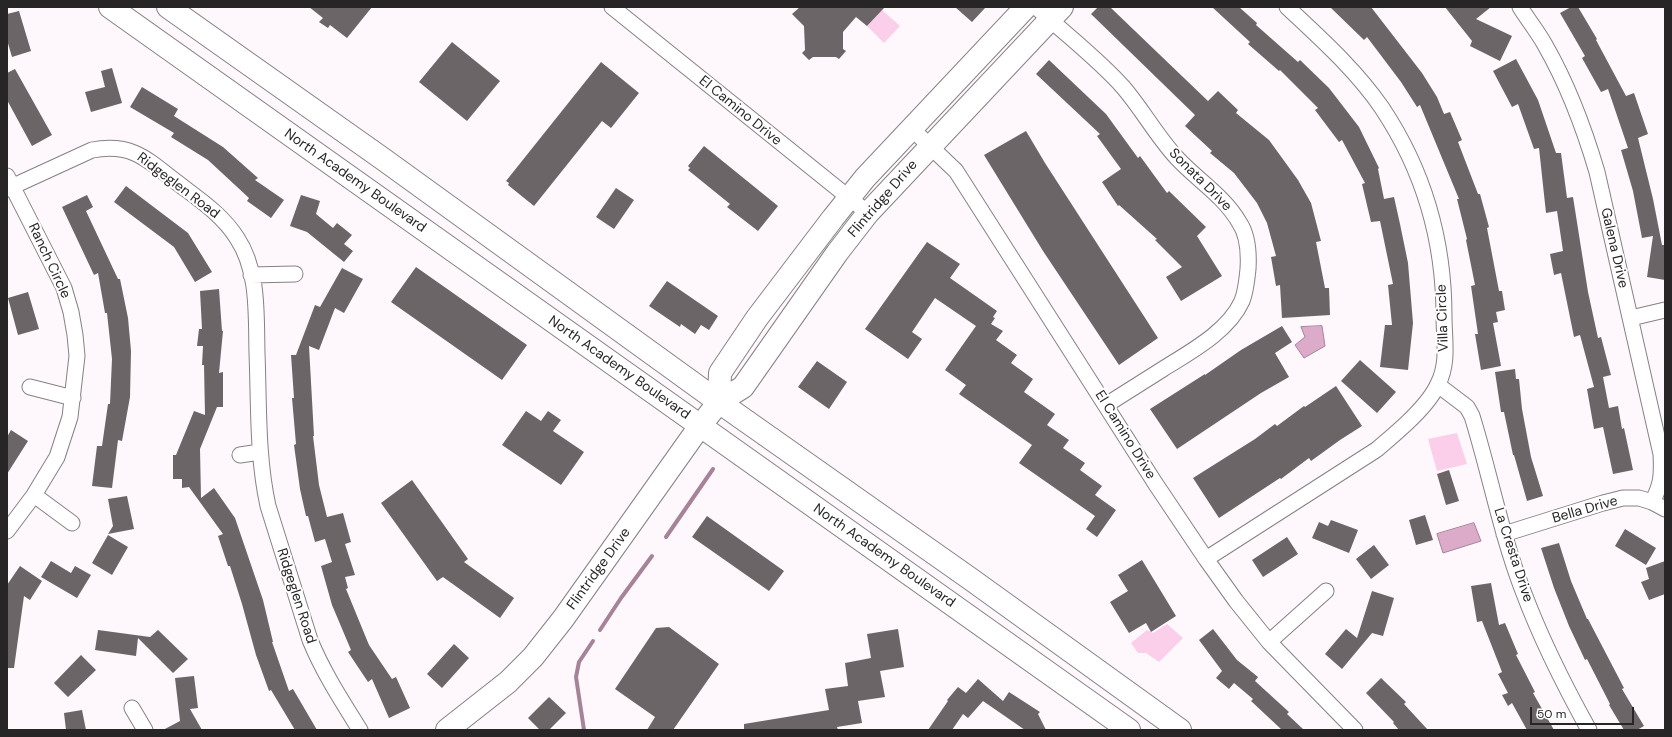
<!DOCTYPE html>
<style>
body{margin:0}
#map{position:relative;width:1672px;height:737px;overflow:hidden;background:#fef7fb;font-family:"DM Sans",sans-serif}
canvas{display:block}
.frame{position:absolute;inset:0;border:8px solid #282527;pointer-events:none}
.scale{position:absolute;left:1530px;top:707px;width:104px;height:18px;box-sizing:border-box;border:2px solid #282527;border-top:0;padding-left:5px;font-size:12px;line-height:14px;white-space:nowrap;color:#282527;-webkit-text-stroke:3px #fff;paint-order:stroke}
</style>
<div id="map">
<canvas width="1672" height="737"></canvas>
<div class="frame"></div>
<div class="scale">50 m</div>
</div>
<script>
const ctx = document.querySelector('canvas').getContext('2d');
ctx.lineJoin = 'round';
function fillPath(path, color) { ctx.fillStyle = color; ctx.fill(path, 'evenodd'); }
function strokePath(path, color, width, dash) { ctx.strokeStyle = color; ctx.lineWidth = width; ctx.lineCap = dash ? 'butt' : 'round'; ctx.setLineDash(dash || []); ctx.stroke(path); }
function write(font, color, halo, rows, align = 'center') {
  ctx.font = font + ' "DM Sans",sans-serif'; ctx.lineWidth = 4; ctx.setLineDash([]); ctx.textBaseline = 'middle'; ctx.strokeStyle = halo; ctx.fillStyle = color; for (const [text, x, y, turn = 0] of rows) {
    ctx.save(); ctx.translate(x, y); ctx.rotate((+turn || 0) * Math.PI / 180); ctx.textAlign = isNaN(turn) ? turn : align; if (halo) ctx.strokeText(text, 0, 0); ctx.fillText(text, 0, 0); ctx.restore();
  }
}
const green = new Path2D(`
 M882 10 900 26 884 43 867 26Z
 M1457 433 1467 464 1437 471 1428 439Z
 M1167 624 1183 638 1159 662 1146 653H1138L1131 643 1147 630 1153 633Z`);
const water = new Path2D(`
 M1322 326 1325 346 1304 358 1295 345 1305 337 1301 327Z
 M1474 523 1481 541 1443 553 1437 534Z`);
const stream = new Path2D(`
 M666 537 713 469
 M600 630 621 598 652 556
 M584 730 576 677 579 662 593 641`);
const building = new Path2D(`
 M309 7H372L347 38 330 25 328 28 319 22 323 18Z
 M800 7H885L867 26 856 17 843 32V49L846 51 839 59 836 57H813L809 60 802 53 805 50 804 26 792 14Z
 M955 7H986L972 22Z
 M1098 7H1110L1208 101 1218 91 1238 110 1236 113 1269 140 1298 180 1311 203 1321 241 1316 242 1325 288H1329L1330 315 1282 318 1280 285 1276 286 1271 257 1276 256 1267 223 1257 203 1234 173 1210 153 1212 151 1185 126 1195 115 1091 14Z
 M1212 7H1239L1257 23 1256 25 1298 62 1300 60 1329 88 1359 127 1379 168 1378 169 1384 199 1394 197 1400 224 1408 263 1413 323 1408 370 1380 367 1385 325H1392L1388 285 1393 284 1380 221 1371 222 1362 184 1365 183 1342 140 1339 142 1315 110 1318 108 1280 70 1279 71 1248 44 1250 42Z
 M1330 7H1371L1422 73 1437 97 1444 114 1450 112 1462 140 1458 142 1478 194H1480L1489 227 1487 228 1499 291H1502L1505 310 1496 312 1498 322 1493 323 1501 366 1481 370 1475 334H1478L1471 286 1475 285 1466 240 1467 239 1457 199H1459L1420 105 1417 107 1401 82 1367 37 1364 40Z
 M1445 7H1491L1476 19 1512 36 1500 61 1470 46 1472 41Z
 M1571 7H1578L1597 39 1596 40 1626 96 1634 93 1648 134 1638 138 1653 199 1662 245H1665V280L1647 277 1653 236 1642 238 1633 191 1621 150 1628 148 1608 89 1601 92 1582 58 1585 56 1560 13Z
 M19 11 31 51 12 57 7 40V14Z
 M452 42 500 81 467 121 419 82Z
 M1516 59 1538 100 1556 153H1561L1567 198 1573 197 1588 292 1598 338 1601 337 1611 375 1603 377 1609 408 1618 406 1622 429 1624 428 1633 470 1613 474 1603 427 1594 429 1587 389 1594 387 1580 335 1574 337 1561 273 1554 275 1550 254 1563 251 1557 211 1546 213 1539 148 1534 149 1518 104 1512 107 1493 71Z
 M1049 60 1106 114 1138 158 1140 156 1167 193 1169 191 1206 227 1197 236 1222 276 1181 301 1166 277 1182 267 1155 240 1157 239 1119 205 1118 206 1102 182 1121 169 1097 136 1100 134 1036 74Z
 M601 62 639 93 611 128 602 121 534 206 508 185 509 183 506 181Z
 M112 68 122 103 91 112 85 92 105 87 101 71Z
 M15 69 52 135 32 146 7 100V73Z
 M142 87 178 109 174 116 223 147 258 178 255 180 284 200 271 218 247 201 249 198 208 160 171 137 174 133 130 107Z
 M1026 131 1045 163 1158 338 1119 365 1043 251 984 155Z
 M704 146 778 206 758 231 727 207 730 204 688 170 690 168 688 166Z
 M126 186 188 233 212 272 195 282 174 247 114 202Z
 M616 188 634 200 614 229 596 217Z
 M87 195 93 207 86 211 118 279H120L128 318 131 351 130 397 122 441 118 440 112 488 92 486 97 446H102L108 404H110L112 359 107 313H105L98 273 94 275 62 207Z
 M301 195 320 201 316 214 333 228 337 223 352 235 344 244 353 251 344 262 307 232 290 226Z
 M927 242 960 264 950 278 997 311 993 317 995 318 991 324 1003 331 996 340 1017 355 1011 363 1033 379 1024 392 1055 414 1047 425 1069 440 1063 448 1085 463 1080 470 1102 486 1095 495 1116 510 1097 537 1086 529 1095 516 1019 463 1032 445 959 394 966 385 945 370 976 326 935 298 912 332 922 339 908 359 865 329Z
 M416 267 527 345 502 380 391 302Z
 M342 268 363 279 344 313 335 308 319 350 309 346 314 436H313L319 485 327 517 343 513 351 542 345 544 355 575 345 577 348 588 346 589 369 645 392 679 396 677 410 708 389 718 372 679 368 682 348 652 351 650 332 605 321 566 332 562 325 539 315 542 308 516H306L300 489 294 445 296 444 292 398H294L291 355H296L315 305 320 307Z
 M667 281 718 316 709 330 701 325 695 334 681 324 680 327 649 306Z
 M219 289 222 331H223L219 373 223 372V407H217L200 449 201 498 214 488 235 518 263 600 273 642H272L289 691 293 689 317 730H295L271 690 269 691 256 655 242 604 230 566H228L218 536 223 534 189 487 182 488V479H173V455H176L194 411 205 415 204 365H202L203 346H197L199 329H202L200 291Z
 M28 292 39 329 18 335 8 298Z
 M1282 326 1292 342 1275 353 1289 377 1261 393 1177 449 1150 409 1205 374V375L1241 350Z
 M1360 360 1396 392 1377 413 1341 381Z
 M817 361 847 382 829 409 798 387Z
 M1515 369 1516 379H1519L1522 409 1531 457 1543 496 1527 501 1514 455H1513L1504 412H1501L1495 372Z
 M1336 386 1362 426 1340 440 1311 461 1309 458 1281 479 1280 478 1219 518 1193 478 1255 439 1275 424 1277 426 1304 406 1305 407Z
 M526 411 541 421 548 411 561 420 553 431 584 452 561 485 502 445Z
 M11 430 28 441 7 474V437Z
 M1449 470 1459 501 1446 505 1437 474Z
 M412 480 468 559 464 562 514 598 500 618 443 577 437 581 381 503Z
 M127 496 134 529 108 534 113 526 108 499Z
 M1425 515 1433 540 1416 545 1409 520Z
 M707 516 784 571 769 591 692 537Z
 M1331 520 1358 530 1349 553 1312 538 1319 522 1328 526Z
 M1625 529 1656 548 1646 565 1615 546Z
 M108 535 128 547 112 575 92 563Z
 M1287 537 1298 554 1263 577 1252 560Z
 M1559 543 1571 581 1587 619H1588L1624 688 1622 689 1644 726 1637 730H1624L1609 705 1610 704 1587 659 1585 660 1569 626 1554 588 1541 548Z
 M1374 545 1389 565 1371 579 1356 559Z
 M1142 560 1176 616 1151 632 1146 623 1129 633 1110 602 1128 591 1118 575Z
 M51 561 71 573 75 566 91 575 77 598 41 577Z
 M1665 561V594L1649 600 1641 582 1649 579 1646 568Z
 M20 566 42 581 30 600 24 596 14 668H7V585Z
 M1491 583 1499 625 1505 623 1518 654 1516 655 1535 692 1533 693 1554 730H1527L1512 703 1508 706 1502 695 1508 693 1498 674 1502 672 1482 621 1477 622 1471 586Z
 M1372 591 1394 598 1383 636 1372 633 1342 669 1325 654 1346 629 1357 638Z
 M669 627 719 664 673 730H647L655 717 615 689 656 628Z
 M898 629 904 667 880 671 885 697 858 701 862 723 837 727 838 730H744V724L829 710 825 689 848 686 845 663 871 658 867 634Z
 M1213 629 1237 660 1258 677 1255 681 1289 712 1287 714 1304 730H1282L1251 701 1253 699 1234 683 1229 689 1216 678 1222 671 1199 640Z
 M98 630 150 637 158 630 188 659 173 673 138 638 136 656 95 650Z
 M454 644 469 658 442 688 427 674Z
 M81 655 96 670 68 697 54 683Z
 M194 676 198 708 190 709 202 730H163L180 721 175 678Z
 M1381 678 1406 702 1404 704 1428 730H1399L1393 723 1394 722 1366 693Z
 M978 679 1003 701 1009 692 1040 712 1038 714 1046 730H1025L983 701 968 718 963 714 952 730H928L948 701 947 700 958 687 966 693Z
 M549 697 566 713 549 730H540L528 718Z
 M82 710 86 730H66L64 713Z`);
const street = new Path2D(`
 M612 7 868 213
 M1036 7C1065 34 1097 58 1123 87 1142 109 1156 135 1176 157 1196 179 1224 196 1239 222 1248 235 1249 253 1248 269 1247 279 1246 291 1242 301 1228 332 1190 352 1163 369 1144 381 1125 393 1106 405
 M1520 7C1528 20 1538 32 1545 45 1568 85 1584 128 1597 172L1661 454C1662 474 1662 484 1652 502
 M912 129 956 171 1155 483 1206 559 1236 601 1269 642 1355 730
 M7 176 64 288 71 312 75 335 77 356 70 417 57 457 34 495 7 531
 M7 189 92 150C131 143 146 158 175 181 197 198 222 214 237 238 259 271 256 315 257 353 259 404 257 456 268 506L310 640C323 672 342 701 360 730
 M251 275 295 274
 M1631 318 1665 310
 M1438 385 1467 407 1472 416C1490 474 1501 534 1523 591 1541 639 1564 685 1589 730
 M30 387 73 398
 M240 455 260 452
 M34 495 72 523
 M1504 534 1603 503 1623 498H1639L1652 502 1665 509
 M1206 559 1376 450C1395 434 1428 407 1438 384 1449 363 1444 339 1444 316 1444 241 1424 171 1382 108 1356 70 1320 38 1287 7
 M1269 642 1326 591
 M132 708 145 730`);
const secondary = new Path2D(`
 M719 402 720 373 757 318 833 218 865 178 1026 7
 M447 730 508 682 533 657 563 619 700 426 719 402 743 387 837 253 868 213 1062 7`);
const highway = new Path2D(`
 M110 7 1129 730
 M168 7 383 159 719 402 972 580 1180 730`);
const streetNames = [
 ["El Camino Drive",740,111,39],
 ["Sonata Drive",1200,180,45],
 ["North Academy Boulevard",355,181,35],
 ["Ridgeglen Road",178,186,37],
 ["Flintridge Drive",883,199,-49],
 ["Galena Drive",1614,248,77],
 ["Ranch Circle",49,261,65],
 ["Villa Circle",1443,318,-92],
 ["North Academy Boulevard",619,368,35],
 ["El Camino Drive",1125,435,58],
 ["Bella Drive",1585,510,-16],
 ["La Cresta Drive",1513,555,72],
 ["North Academy Boulevard",884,556,35],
 ["Flintridge Drive",599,569,-54],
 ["Ridgeglen Road",296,596,72]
];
fillPath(green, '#fbceea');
fillPath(water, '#dbabc9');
strokePath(water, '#a58398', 1);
strokePath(stream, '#a58398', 4);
fillPath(building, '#6b6568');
strokePath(street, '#878185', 17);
strokePath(secondary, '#878185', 24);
strokePath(highway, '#878185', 24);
strokePath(street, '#fff', 15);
strokePath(secondary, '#fff', 22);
strokePath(highway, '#fff', 22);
write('14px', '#282527', '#fff', streetNames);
</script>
